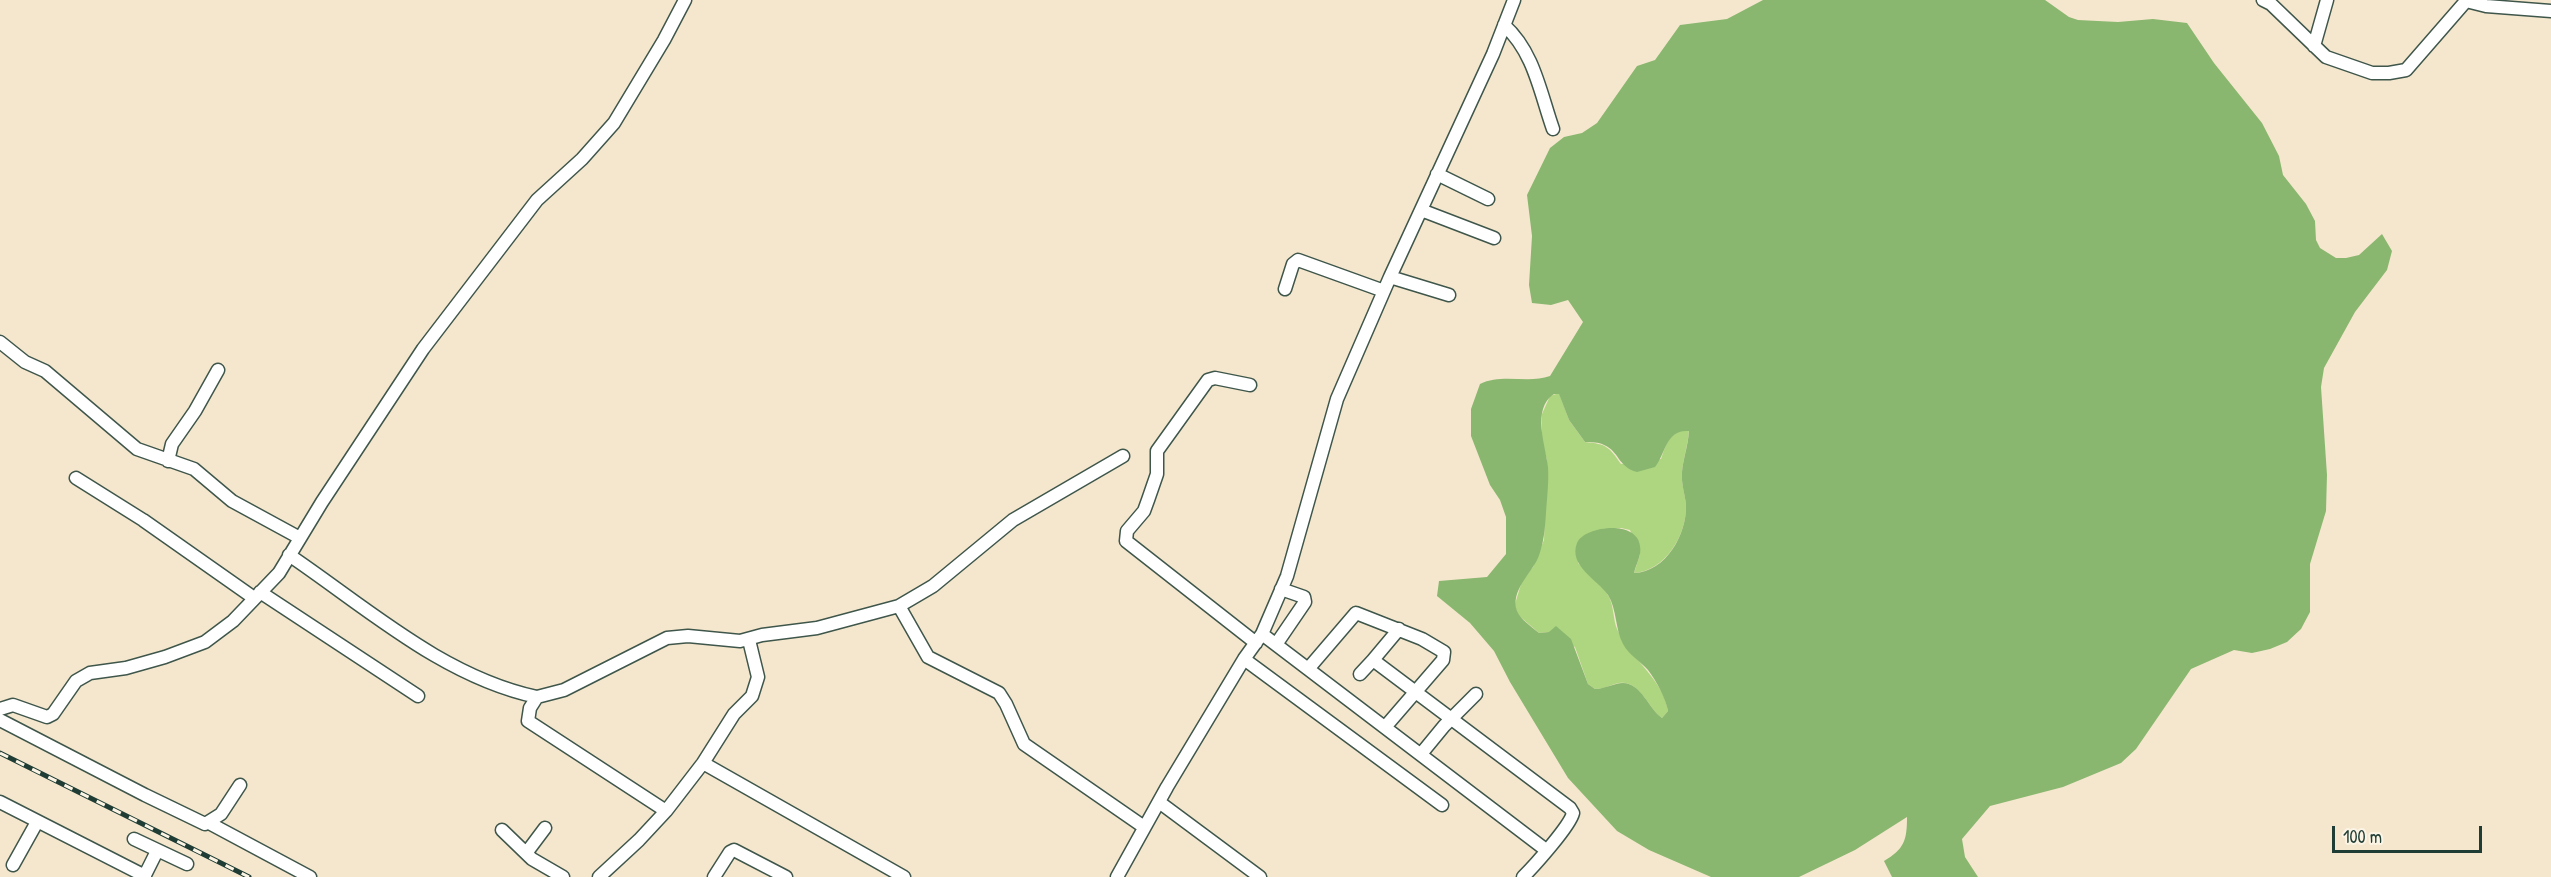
<!DOCTYPE html>
<style>
body{margin:0}
#map{position:relative;width:2551px;height:877px;overflow:hidden;background:#f5e7ce;font-family:"Patrick Hand",sans-serif}
canvas{display:block}
.scale{position:absolute;left:2332px;top:826px;width:150px;height:27px;box-sizing:border-box;border:3px solid #1f3d34;border-top:0;padding-left:8px;font-size:18px;line-height:21px;white-space:nowrap;color:#1f3d34;-webkit-text-stroke:4px #fcf5e5;paint-order:stroke}
</style>
<div id="map">
<canvas width="2551" height="877"></canvas>
<div class="scale">100 m</div>
</div>
<script>
const ctx = document.querySelector('canvas').getContext('2d');
ctx.lineJoin = 'round';
function fillPath(path, color) { ctx.fillStyle = color; ctx.fill(path, 'evenodd'); }
function strokePath(path, color, width, dash) { ctx.strokeStyle = color; ctx.lineWidth = width; ctx.lineCap = dash ? 'butt' : 'round'; ctx.setLineDash(dash || []); ctx.stroke(path); }
const green = new Path2D(`
 M1559 393 1569 420 1585 442C1607 444 1609 447 1621 464L1661 459C1666 444 1670 430 1689 430 1688 445 1683 459 1682 472 1681 483 1685 494 1686 505 1687 535 1665 571 1634 573L1640 555 1630 530 1621 528 1602 529 1578 563C1588 573 1603 585 1609 597 1614 607 1613 619 1617 629 1630 659 1663 678 1668 711L1662 718C1649 709 1639 679 1619 683 1610 685 1604 689 1595 689L1588 684 1575 647 1549 632 1539 633 1517 614 1515 604 1522 581 1533 567 1544 540 1547 460 1542 442V414L1550 396Z`);
const forest = new Path2D(`
 M1763 0H2045L2069 17 2078 20 2118 22 2153 19 2187 23 2214 63 2262 123 2279 156 2283 175 2306 204 2315 221 2316 240 2320 248 2336 258H2346L2359 255 2382 234 2392 251 2387 270 2355 312 2324 368 2321 387 2327 475 2326 511 2310 564V612L2301 629 2287 642 2270 649 2252 653 2234 650 2191 669 2136 749 2121 763 2063 787 1990 806 1962 839 1965 857 1978 877H1892L1884 861C1904 849 1907 841 1907 817L1855 850 1799 877H1711L1649 850 1617 831 1568 778 1510 682 1494 651 1470 623 1437 596 1439 581 1487 577 1506 554V517L1500 500 1490 485 1471 436V409L1480 384C1502 373 1528 384 1550 376L1583 322 1568 300 1551 305 1532 303 1529 285 1532 236 1527 195 1550 148 1564 137 1582 133 1597 123 1637 66 1655 60 1680 25 1727 19ZM1554 394H1559L1569 420 1585 442C1591 442 1599 442 1604 445 1619 451 1618 467 1637 472L1655 467C1666 453 1666 429 1689 431 1688 446 1683 459 1682 472 1681 484 1685 494 1686 505 1687 534 1666 572 1634 573 1636 564 1642 555 1640 546 1637 519 1584 526 1577 543 1568 566 1598 580 1608 595 1617 609 1615 629 1623 644 1629 655 1640 661 1648 670 1656 680 1666 699 1668 711L1662 718C1649 709 1641 683 1623 683 1614 683 1605 689 1595 689L1588 684 1571 639 1556 626 1549 632 1539 633C1532 627 1520 619 1517 611 1510 591 1531 574 1538 558 1544 543 1545 528 1546 513 1547 498 1549 482 1548 467 1546 446 1531 409 1554 394Z`);
const minor = new Path2D(`
 M2263 0 2271 4 2326 57 2372 73H2389L2406 70 2466 1 2486 6 2551 11
 M1504 25C1534 52 1540 92 1553 129
 M2314 46 2327 0
 M1437 174 1488 199
 M1421 210 1494 238
 M1390 277 1449 295
 M1285 289 1293 264 1298 260 1384 291
 M0 342 25 362 45 371 137 449 194 469 232 501 300 538
 M1250 385 1215 378 1208 380 1157 451V474L1148 500 1144 511 1127 531 1126 541 1256 643
 M168 461 172 444 195 411 218 370
 M76 478 143 520 254 598
 M289 555C366 607 443 677 537 697
 M260 592 418 696
 M899 606 928 657 999 693 1006 704 1024 744 1144 827
 M1399 629 1373 660 1570 808 1573 813C1570 826 1534 866 1523 877
 M1262 634 1546 850
 M1277 643 1305 602 1304 597 1281 589
 M1244 659 1442 805
 M1308 669 1356 613 1422 639 1444 652 1443 660 1386 726
 M1360 674 1373 660
 M0 709 13 705 47 717 53 714 76 681 90 673 126 668 165 657 205 642 233 621 279 573 322 502 423 349 537 200 582 159 614 123 664 40 685 0
 M0 720 145 795 205 824 221 814 240 785
 M1421 754 1444 726 1476 694
 M703 763 904 877
 M0 802 145 876
 M1159 802 1260 877
 M666 811 528 721 530 708 537 697 564 690 667 638 688 636 740 641 762 635 817 628 899 606 933 586 1013 520 1123 456
 M209 823 310 877
 M502 830 532 859 563 877
 M134 839 187 864
 M527 852 545 828
 M13 865 37 822
 M144 877 157 851
 M599 877 639 840 666 811 703 763 734 714 752 696 758 677 749 640
 M714 877 730 852 734 850 786 877
 M1117 877 1167 787 1244 659 1262 634 1287 576 1337 399 1390 277 1493 54 1514 0`);
const rail = new Path2D(`
 M0 753 249 877`);
fillPath(green, '#aed681');
fillPath(forest, '#8ab76f');
strokePath(minor, '#3f564b', 15);
strokePath(minor, '#fff', 12);
strokePath(rail, '#1f3d34', 5);
strokePath(rail, '#fcf5e5', 3, [9]);
</script>
